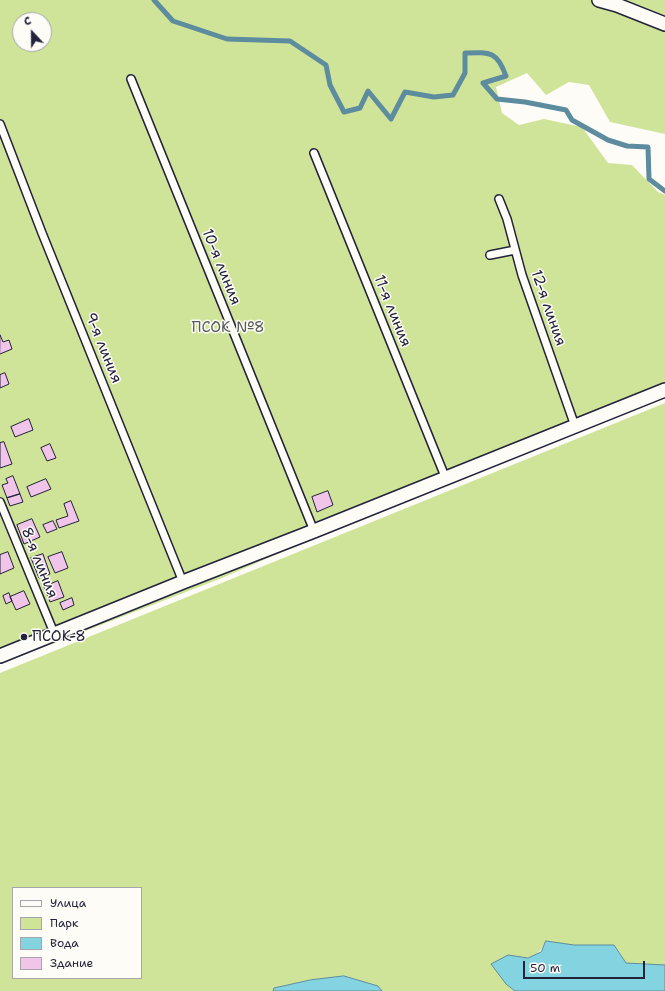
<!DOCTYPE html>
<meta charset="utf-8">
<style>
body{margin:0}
#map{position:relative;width:665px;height:991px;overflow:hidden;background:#fdfcf7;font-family:"Shantell Sans",sans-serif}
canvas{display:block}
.legend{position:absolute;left:12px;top:887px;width:130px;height:92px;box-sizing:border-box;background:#fdfcf7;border:1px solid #a5a5ac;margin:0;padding:5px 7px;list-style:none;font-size:12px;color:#22223b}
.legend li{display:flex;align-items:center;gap:8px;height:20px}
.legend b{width:20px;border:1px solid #a5a5ac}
.north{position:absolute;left:12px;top:12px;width:40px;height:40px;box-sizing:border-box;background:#fdfcf7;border:1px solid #a5a5ac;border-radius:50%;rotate:338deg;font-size:11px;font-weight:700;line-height:16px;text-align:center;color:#22223b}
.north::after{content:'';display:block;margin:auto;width:14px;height:18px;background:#22223b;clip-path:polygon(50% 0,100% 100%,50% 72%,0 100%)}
.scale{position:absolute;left:523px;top:961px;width:122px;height:18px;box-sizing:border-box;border:2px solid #22223b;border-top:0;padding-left:5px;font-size:12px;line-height:14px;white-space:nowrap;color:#22223b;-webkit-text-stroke:3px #fdfcf7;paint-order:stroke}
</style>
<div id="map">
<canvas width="665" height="991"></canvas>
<ul class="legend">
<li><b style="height:5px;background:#fdfcf7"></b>Улица</li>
<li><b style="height:11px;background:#cfe499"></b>Парк</li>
<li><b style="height:11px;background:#84d3e0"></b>Вода</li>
<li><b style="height:11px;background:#f1c4e9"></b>Здание</li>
</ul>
<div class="north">С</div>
<div class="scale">50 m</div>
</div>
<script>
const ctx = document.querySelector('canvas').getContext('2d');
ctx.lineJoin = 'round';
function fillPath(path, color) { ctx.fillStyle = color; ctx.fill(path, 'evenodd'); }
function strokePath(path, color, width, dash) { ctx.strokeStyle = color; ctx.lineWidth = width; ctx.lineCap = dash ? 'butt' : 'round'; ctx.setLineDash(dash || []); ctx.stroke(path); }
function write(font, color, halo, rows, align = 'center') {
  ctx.font = font + ' "Shantell Sans",sans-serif'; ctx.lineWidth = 3; ctx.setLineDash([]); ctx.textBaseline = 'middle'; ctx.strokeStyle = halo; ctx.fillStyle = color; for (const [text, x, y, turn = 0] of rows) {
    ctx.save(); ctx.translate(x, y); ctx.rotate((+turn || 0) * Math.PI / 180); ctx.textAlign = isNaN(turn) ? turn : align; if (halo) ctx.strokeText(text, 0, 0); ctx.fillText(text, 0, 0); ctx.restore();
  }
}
const green = new Path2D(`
 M0 0H665V134L610 122 589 85 569 82 546 95 527 73 496 87 502 113 519 125 544 119 582 127 608 163 632 165 658 192 665 195V396L527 446 222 578 0 664ZM20 20H44V44H20Z
 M665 403V965L626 963 614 945H574L546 941C536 961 528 959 508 955L506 984 515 991H382L378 986 310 980 275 988 273 991H0V673ZM13 888H141V978H13Z`);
const water = new Path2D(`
 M546 941 574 945H614L626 963 665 965V991H515L506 984 491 964 508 955 528 958 541 952Z
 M344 976 378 986 382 991H273L274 988 310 980Z`);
const stream = new Path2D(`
 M154 0 173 21 227 39 290 41 326 65 330 85 344 112 360 108 368 91 391 119 405 92 434 97 453 95 465 73V53C490 52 497 51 506 76L483 83 497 99 525 102 566 110 572 120 608 140 627 146 648 147 649 179 665 191`);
const building = new Path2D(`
 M0 335 3 342 9 340 12 349 0 354Z
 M5 373 9 384 0 388V375Z
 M29 419 33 430 15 437 11 427Z
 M4 442 12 464 0 468V443Z
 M50 444 56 458 47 461 41 448Z
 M13 476 20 494 7 498 2 485 8 483 6 479Z
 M46 479 51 489 31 497 27 487Z
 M328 491 333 505 317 512 312 497Z
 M20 494 23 502 10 506 7 498Z
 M71 501 79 521 59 528 56 520 68 516 64 504Z
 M32 519 40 537 24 544 17 525Z
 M53 521 57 529 47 533 43 525Z
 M8 552 14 568 0 574V555Z
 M62 552 68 568 55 573 48 557Z
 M43 554 50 574 39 578 31 558Z
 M58 581 64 597 50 602 44 587Z
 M24 591 30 604 16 610 10 597Z
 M9 593 12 601 6 604 3 596Z
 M72 598 74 605 63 610 60 603Z`);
const service = new Path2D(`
 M131 79 314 531
 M0 124 42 233 183 582
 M314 153 446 479
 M499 199 507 219 522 275 575 426
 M490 255 515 250
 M0 502 54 633`);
const minor = new Path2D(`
 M599 0 617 5 665 24
 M0 656 183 582 314 531 665 390`);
const markers = [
 [24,637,4,"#22223b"]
];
const streetNames = [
 ["10-я линия",221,267,68],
 ["12-я линия",548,308,71],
 ["11-я линия",392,311,68],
 ["9-я линия",103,348,68],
 ["8-я линия",39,563,68]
];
const parkNames = [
 ["ПСОК №8",228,328]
];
const poiNames = [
 ["ПСОК-8",32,637]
];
fillPath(green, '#cfe499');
fillPath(water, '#84d3e0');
strokePath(water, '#5d8c9e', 1);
strokePath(stream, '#5d8c9e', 5);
fillPath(building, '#f1c4e9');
strokePath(building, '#22223b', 1);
strokePath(service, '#22223b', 10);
strokePath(minor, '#22223b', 16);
strokePath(service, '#fdfcf7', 7);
strokePath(minor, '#fdfcf7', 13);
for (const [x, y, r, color] of markers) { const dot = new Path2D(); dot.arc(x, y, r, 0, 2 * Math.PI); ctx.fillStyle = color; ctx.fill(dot); strokePath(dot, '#fdfcf7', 1.5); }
write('15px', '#22223b', '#fdfcf7', streetNames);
write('15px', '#565c57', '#fdfcf7', parkNames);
write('15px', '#22223b', '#fdfcf7', poiNames, 'left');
</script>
